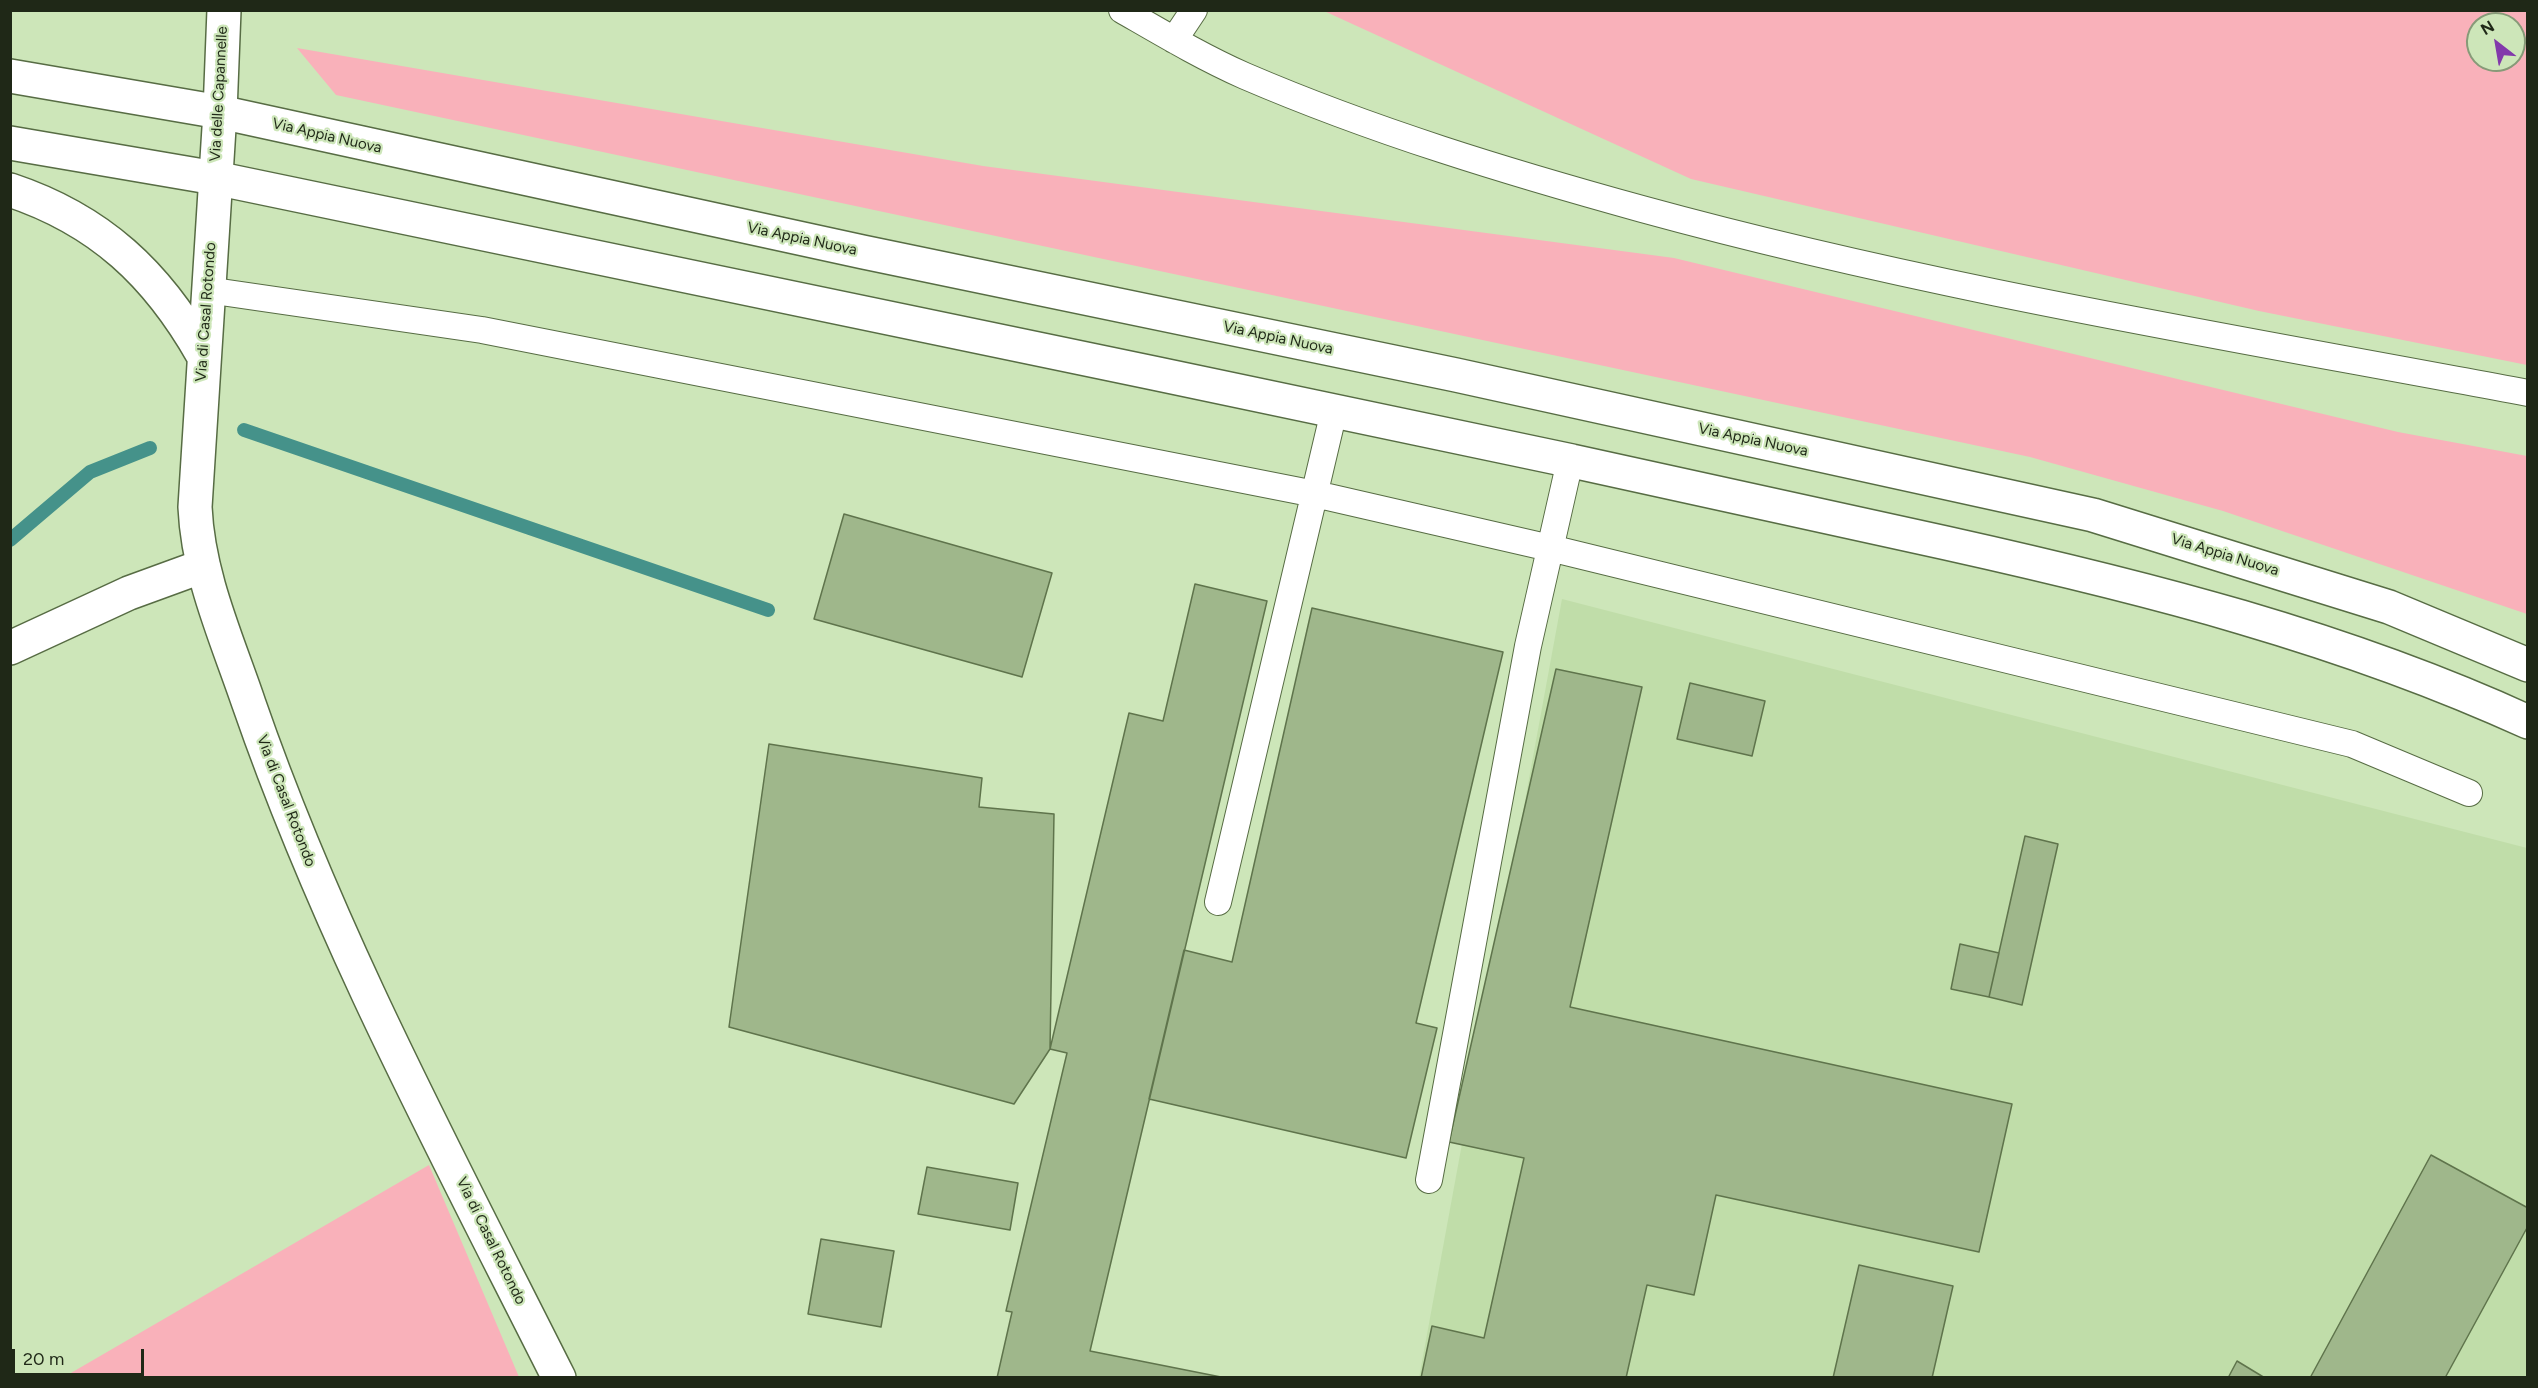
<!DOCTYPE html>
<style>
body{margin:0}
#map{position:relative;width:2538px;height:1388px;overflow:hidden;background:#cde6b9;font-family:Figtree,sans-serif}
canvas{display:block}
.frame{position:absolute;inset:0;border:12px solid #1f2817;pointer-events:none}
.north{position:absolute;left:2466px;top:12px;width:60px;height:60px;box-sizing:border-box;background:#cde6b9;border:2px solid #879a78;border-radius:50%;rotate:329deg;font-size:16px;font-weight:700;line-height:24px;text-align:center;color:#1f2817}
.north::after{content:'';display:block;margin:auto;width:21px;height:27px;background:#8239ab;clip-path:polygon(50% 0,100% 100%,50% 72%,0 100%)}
.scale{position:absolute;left:12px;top:1349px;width:132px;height:27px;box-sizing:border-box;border:3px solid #1f2817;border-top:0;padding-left:8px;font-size:18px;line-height:21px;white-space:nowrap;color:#1f2817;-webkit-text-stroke:4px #cde6b9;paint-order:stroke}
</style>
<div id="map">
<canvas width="2538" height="1388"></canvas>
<div class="frame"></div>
<div class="north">N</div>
<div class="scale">20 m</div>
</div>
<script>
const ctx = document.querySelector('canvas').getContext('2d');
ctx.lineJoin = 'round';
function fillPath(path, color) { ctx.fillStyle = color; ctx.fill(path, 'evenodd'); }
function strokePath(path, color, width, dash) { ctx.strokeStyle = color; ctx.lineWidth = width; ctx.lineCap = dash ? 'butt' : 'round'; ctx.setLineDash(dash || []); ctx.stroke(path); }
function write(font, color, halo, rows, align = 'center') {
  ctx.font = font + ' Figtree,sans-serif'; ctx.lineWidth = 4.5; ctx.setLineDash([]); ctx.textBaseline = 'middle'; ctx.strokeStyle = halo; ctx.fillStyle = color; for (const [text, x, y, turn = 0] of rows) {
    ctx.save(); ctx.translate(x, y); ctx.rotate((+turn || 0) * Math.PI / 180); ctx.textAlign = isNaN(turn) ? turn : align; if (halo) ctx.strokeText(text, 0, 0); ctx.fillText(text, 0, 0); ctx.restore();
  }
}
const built = new Path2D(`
 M1562 599 2527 848V1377L1419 1378Z`);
const green = new Path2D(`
 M1324 11H2527V365L2259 311 1691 179ZM2478 24H2514V60H2478Z
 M297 48 983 166 1674 258 2398 432 2527 456V614L2223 511 2030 457 336 95Z
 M429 1165 519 1377H64Z`);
const stream = new Path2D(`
 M244 430 768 610
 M10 540 90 472 150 448`);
const building = new Path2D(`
 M844 514 1052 573 1022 677 814 619Z
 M1195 584 1267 601 1090 1351 1226 1378H997L1012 1312 1006 1311 1067 1053 1050 1049 1129 713 1163 721Z
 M1312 608 1503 652 1416 1023 1437 1028 1406 1158 1149 1099 1184 950 1232 962Z
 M1556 669 1642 687 1570 1007 2012 1104 1979 1252 1716 1195 1694 1295 1647 1285 1626 1378H1421L1432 1326 1484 1338 1524 1158 1449 1142Z
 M1690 683 1765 701 1752 756 1677 739Z
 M769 744 982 778 979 807 1054 814 1050 1049 1014 1104 729 1027Z
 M2025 836 2058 844 2022 1005 1989 997Z
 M1960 944 1999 953 1989 997 1951 989Z
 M2431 1155 2528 1208V1226L2445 1378H2310Z
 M927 1167 1018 1183 1010 1230 918 1214Z
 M821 1239 894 1251 881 1327 808 1314Z
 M1859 1265 1953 1286 1932 1378H1833Z
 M2237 1361 2265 1378H2228Z`);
const service = new Path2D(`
 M1122 10C1162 33 1202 57 1245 76 1373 131 1508 172 1642 209 1933 289 2231 337 2528 393
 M1174 40 1194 10
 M207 290 482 330 1315 494 1550 548 2352 744 2469 793
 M1218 902 1334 411
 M1429 1180 1528 646 1570 461`);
const minor = new Path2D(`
 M10 648 129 593 203 566`);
const tertiary = new Path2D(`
 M224 10 220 112 195 507C198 576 227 639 249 704 330 938 448 1157 559 1378
 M10 190C100 220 157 274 203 355`);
const primary = new Path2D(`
 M10 76 220 112 863 252 1456 375 2093 515 2389 607 2528 665
 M10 143 215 178C667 273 1120 365 1572 461 1697 488 1822 515 1946 543 2144 587 2342 637 2528 722`);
const streetNames = [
 ["Via delle Capannelle",219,94,-87],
 ["Via Appia Nuova",327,136,13],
 ["Via Appia Nuova",802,239,12],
 ["Via di Casal Rotondo",206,312,-86],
 ["Via Appia Nuova",1278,338,12],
 ["Via Appia Nuova",1753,440,12],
 ["Via Appia Nuova",2225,555,17],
 ["Via di Casal Rotondo",286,801,69],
 ["Via di Casal Rotondo",491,1241,64]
];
fillPath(built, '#c0dda9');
fillPath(green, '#f9b1ba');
strokePath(stream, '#45928a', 14);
fillPath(building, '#9fb78b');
strokePath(building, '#5f744c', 1.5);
strokePath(service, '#576c44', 28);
strokePath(minor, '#576c44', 36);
strokePath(tertiary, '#576c44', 36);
strokePath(primary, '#576c44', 36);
strokePath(service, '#fff', 26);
strokePath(minor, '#fff', 33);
strokePath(tertiary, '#fff', 33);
strokePath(primary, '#fff', 33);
write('15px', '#1f2817', '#cde6b9', streetNames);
</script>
